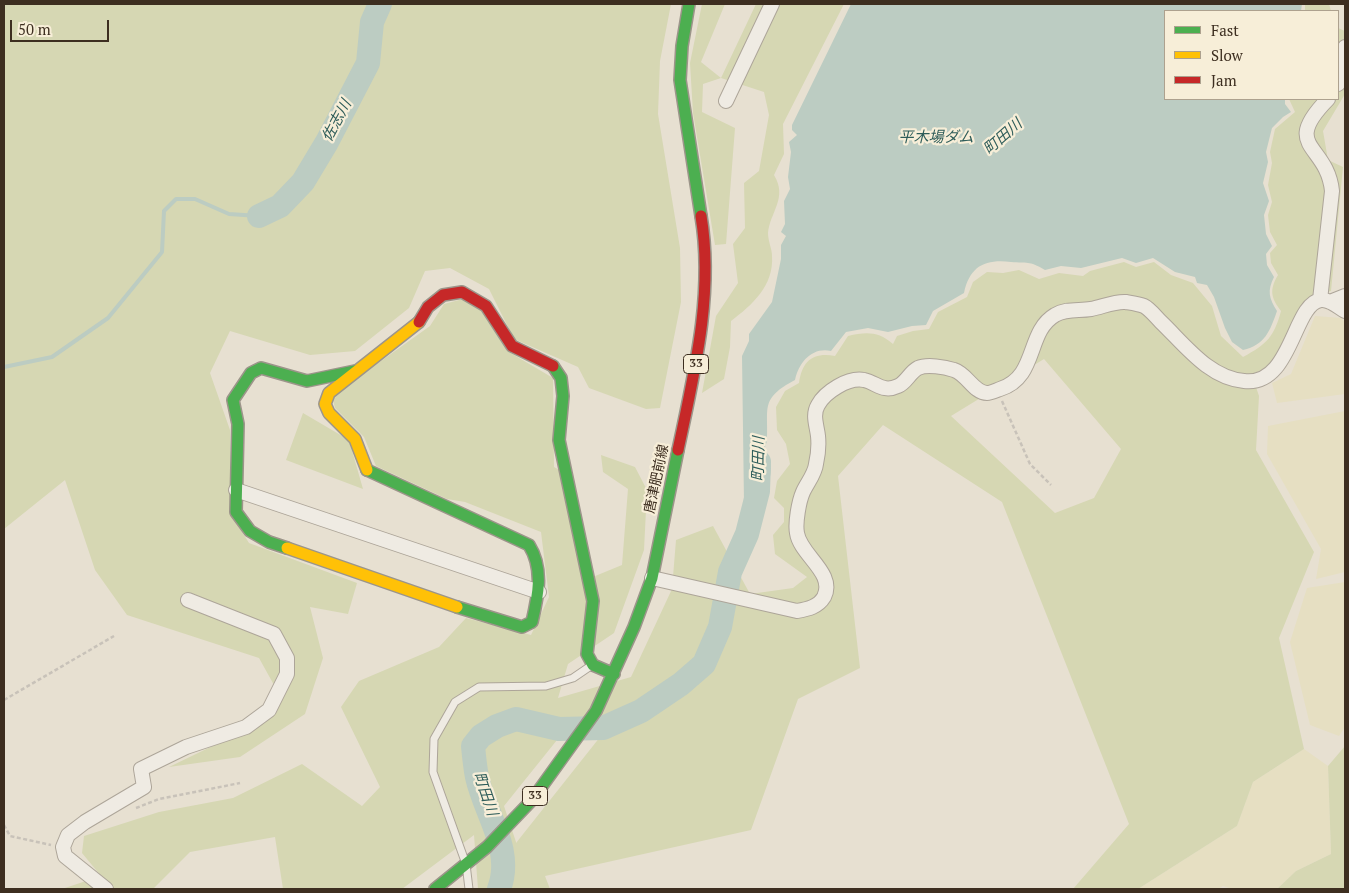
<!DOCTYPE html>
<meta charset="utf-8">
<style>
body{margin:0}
#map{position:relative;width:1349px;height:893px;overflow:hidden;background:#e7e0d1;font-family:"PT Serif",serif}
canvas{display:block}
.frame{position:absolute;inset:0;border:5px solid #3d2e20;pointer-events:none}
.legend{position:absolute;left:1164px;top:10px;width:175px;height:90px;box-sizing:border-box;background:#f7eed8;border:1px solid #ada18e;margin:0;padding:6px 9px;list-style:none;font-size:15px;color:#3d2e20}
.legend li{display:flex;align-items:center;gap:10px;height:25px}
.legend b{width:25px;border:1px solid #ada18e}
.scale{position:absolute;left:10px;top:20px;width:99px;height:22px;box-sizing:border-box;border:2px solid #3d2e20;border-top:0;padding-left:6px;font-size:15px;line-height:18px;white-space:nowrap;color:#3d2e20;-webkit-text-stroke:4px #f7eed8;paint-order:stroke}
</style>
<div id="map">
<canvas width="1349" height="893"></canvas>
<div class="frame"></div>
<ul class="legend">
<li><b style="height:6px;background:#4caf50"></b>Fast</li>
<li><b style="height:6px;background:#ffc107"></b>Slow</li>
<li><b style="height:6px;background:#c62828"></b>Jam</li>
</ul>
<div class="scale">50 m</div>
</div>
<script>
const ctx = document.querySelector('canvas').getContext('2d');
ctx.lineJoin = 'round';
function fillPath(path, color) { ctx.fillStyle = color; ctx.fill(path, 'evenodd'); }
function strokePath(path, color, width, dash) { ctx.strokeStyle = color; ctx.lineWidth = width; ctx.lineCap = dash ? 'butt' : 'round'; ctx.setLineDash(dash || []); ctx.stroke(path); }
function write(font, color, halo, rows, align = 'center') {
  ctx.font = font + ' "PT Serif","Noto Sans JP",serif'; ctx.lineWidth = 4.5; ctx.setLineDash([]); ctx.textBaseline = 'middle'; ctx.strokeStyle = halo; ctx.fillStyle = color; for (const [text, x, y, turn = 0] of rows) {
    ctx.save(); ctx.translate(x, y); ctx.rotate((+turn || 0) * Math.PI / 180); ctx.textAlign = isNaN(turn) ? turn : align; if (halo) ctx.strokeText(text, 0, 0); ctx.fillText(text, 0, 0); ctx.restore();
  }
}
const farmland = new Path2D(`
 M1315 316 1341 318 1345 322V394L1277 403 1272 383 1291 374Z
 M1345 411V572L1316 579 1321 549 1267 454 1268 426Z
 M1345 582V727L1339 736 1310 725 1290 642 1307 588Z
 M1304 749 1328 766 1331 854 1296 871 1277 889H1232L1223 886 1218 889H1138L1237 826 1253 782Z`);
const green = new Path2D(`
 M4 4H671L660 61 658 114 680 248 681 302 660 408 646 409 589 388 578 367 514 339 489 289 450 268 425 271 409 308 355 351 310 355 230 331 210 373 230 430V513L249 543 357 583 348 614 310 607 323 658 305 714 240 757 169 767 254 726 274 685 259 658 127 615 95 570 65 480 4 529Z
 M702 4H725L701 62 721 78 756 4H844L783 124 784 154 774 175C788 198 770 212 768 233 768 241 772 249 772 256 774 286 752 305 731 321L730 347 724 379 702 393 716 316 738 283 733 244 745 228 744 183 759 171 769 115 764 92 721 78 703 84 702 112 735 128 726 244 715 245 693 113 690 63Z
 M1305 4H1329L1331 11H1305Z
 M1338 28 1345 31V94L1323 131 1328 160 1343 167 1331 291 1309 297 1274 363 1252 375 1259 396 1256 450 1314 552 1279 638 1304 749 1253 782 1237 826 1138 889H1073L1129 824 1002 502 883 425 838 476 860 668 798 699 751 830 545 876 550 889H478L474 835 402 889H283L275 837 190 852 153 889H62L101 876 82 853 84 836 159 812 233 798 302 764 362 806 380 787 341 707 359 681 439 647 466 618 531 635 549 597 541 532 465 502 447 499 376 466 364 437 335 408 332 396 430 326 444 304 467 298 486 313 509 352 553 378 554 467 563 472 583 581 622 565 628 489 603 472 601 455 635 467 647 490 644 550 614 633 568 664 558 698 631 677 672 589 676 540 713 526 750 594 793 588 807 577 775 554 773 535 784 522V508L774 498 777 481 790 464 786 444 777 430 776 407 785 391 799 383C802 361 813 352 835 356L848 336C866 332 878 331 893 344L897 336 913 331 929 329 938 312 967 297 973 282 987 272 1003 273 1019 270 1039 279 1059 273 1083 276 1090 271 1124 262 1136 267 1154 262 1171 275 1193 283 1212 306 1221 336 1243 357C1267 344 1274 337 1281 311 1271 298 1269 290 1278 275L1271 263 1270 253 1277 245 1270 232 1268 215 1272 202 1268 185 1272 163 1270 152 1275 129 1295 112 1289 99H1338ZM1044 359 1121 449 1094 498 1055 513 951 416ZM604 732 516 843V842L504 806 557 740Z
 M303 413 349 440 363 489 286 460Z
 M1345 746V889H1277L1296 871 1331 854 1328 766Z`);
const water = new Path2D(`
 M851 4H1302L1301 11H1165V99H1285V104L1291 112 1283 117 1272 128 1266 152 1268 162 1263 183 1269 201 1264 215 1266 234 1272 246 1266 254 1267 265 1274 277C1267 291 1269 298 1277 311 1270 331 1265 345 1243 350L1232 342 1225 328 1214 297 1207 285 1197 283 1195 277 1175 272 1153 258 1136 263 1122 258 1081 268 1061 266 1045 270C1028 260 1028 264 1011 262 985 259 970 266 964 293L933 311 926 325 912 326 888 332 868 328 846 332 831 351C812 347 799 362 795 380 759 399 769 408 767 441 766 445 764 448 765 452 765 457 769 458 770 462 773 474 768 485 761 495L748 491 744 503 742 356 749 341V334L772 302 781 259V245L786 236 781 232 785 224 784 201 790 189 788 177 791 152 789 142 797 135 792 130V125Z`);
const stream = new Path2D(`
 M4 367 52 357 108 318 162 252 164 211 176 199H195L229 214 259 216`);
const river = new Path2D(`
 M259 216 280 206 303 182 327 142 368 63 372 22 380 4
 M499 889C514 850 485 814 477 777 475 767 474 756 473 746L481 736 497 726 516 719 559 729 603 728 641 711 681 684 704 664 720 627 730 572 747 534 758 491 759 462`);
const path = new Path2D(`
 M1002 401 1030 464 1051 485
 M4 700 114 636
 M136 808 159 799 240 783
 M4 825 10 836 51 845`);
const lane = new Path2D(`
 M469 889 466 864 433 772 434 739 455 702 479 687 546 686 573 678 592 665`);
const street = new Path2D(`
 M1338 84 1343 74 1345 47
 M726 101 772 4
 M1320 300 1332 191C1327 143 1280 148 1328 99
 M1330 302 1345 296
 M236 490 539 592
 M652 578 797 611C808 609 818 607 824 597 836 573 800 555 797 533 795 523 799 501 803 492 807 483 815 474 816 464 818 455 819 445 818 436 817 426 812 415 818 405 825 392 848 377 864 380 877 383 883 393 898 386 906 383 910 372 918 368 927 364 945 367 954 370 967 374 974 393 987 393 991 393 997 390 1000 389 1038 377 1026 332 1055 315 1066 308 1079 311 1091 309 1102 307 1115 301 1126 302 1132 303 1139 304 1144 306 1150 309 1156 317 1161 322 1185 345 1209 378 1244 381 1292 387 1293 303 1321 300 1330 299 1338 307 1345 311
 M106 889 65 856 63 847 68 835 85 822 144 787 141 769 186 747 246 727 269 710 287 674V658L274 634 188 600`);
const fast = new Path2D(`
 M689 4 682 46 680 80 701 216
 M553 366 561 378 563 396 559 440 593 601 587 654 593 665 614 674
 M367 470 529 545C544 569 538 596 532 622L522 627 457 607
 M287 548 269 542 250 531 236 512 238 424 233 400 251 373 261 368 307 381 355 371
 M435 889 487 847 532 800 596 711 634 627 652 578 678 450`);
const slow = new Path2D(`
 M367 470 355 439 329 413 325 404 329 393 419 322
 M287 548 457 607`);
const jam = new Path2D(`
 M419 322 428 307 443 295 462 292 486 306 512 346 553 366
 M678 450C694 374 714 294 701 216`);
const shields = [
 [696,364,25],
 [535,796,25]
];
const shieldNames = [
 ["33",696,364],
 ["33",535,796]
];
const streetNames = [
 ["唐津肥前線",657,479,-78]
];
const waterNames = [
 ["佐志川",337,121,-62],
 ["町田川",1003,137,-41],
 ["平木場ダム",936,138],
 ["町田川",759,459,-89],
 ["町田川",485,794,71]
];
fillPath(farmland, '#e6dfc2');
fillPath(green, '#d6d7b3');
fillPath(water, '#bcccc2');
strokePath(stream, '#bcccc2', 4);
strokePath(river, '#bcccc2', 24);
strokePath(lane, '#ada599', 9);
strokePath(street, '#ada599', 16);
strokePath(fast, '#9c958a', 14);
strokePath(slow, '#9c958a', 14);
strokePath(jam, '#9c958a', 14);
strokePath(path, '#c8c2b9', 2.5, [4, 2.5]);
strokePath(lane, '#efebe3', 7);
strokePath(street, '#efebe3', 14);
strokePath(fast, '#4caf50', 11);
strokePath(slow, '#ffc107', 11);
strokePath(jam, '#c62828', 11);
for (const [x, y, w] of shields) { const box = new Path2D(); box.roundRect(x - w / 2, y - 9.5, w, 19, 4); ctx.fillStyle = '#f7eed8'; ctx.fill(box); strokePath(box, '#3d2e20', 1); }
write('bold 12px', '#3d2e20', null, shieldNames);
write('14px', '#3d2e20', '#f7eed8', streetNames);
write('italic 15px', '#2f5d5a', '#f7eed8', waterNames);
</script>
